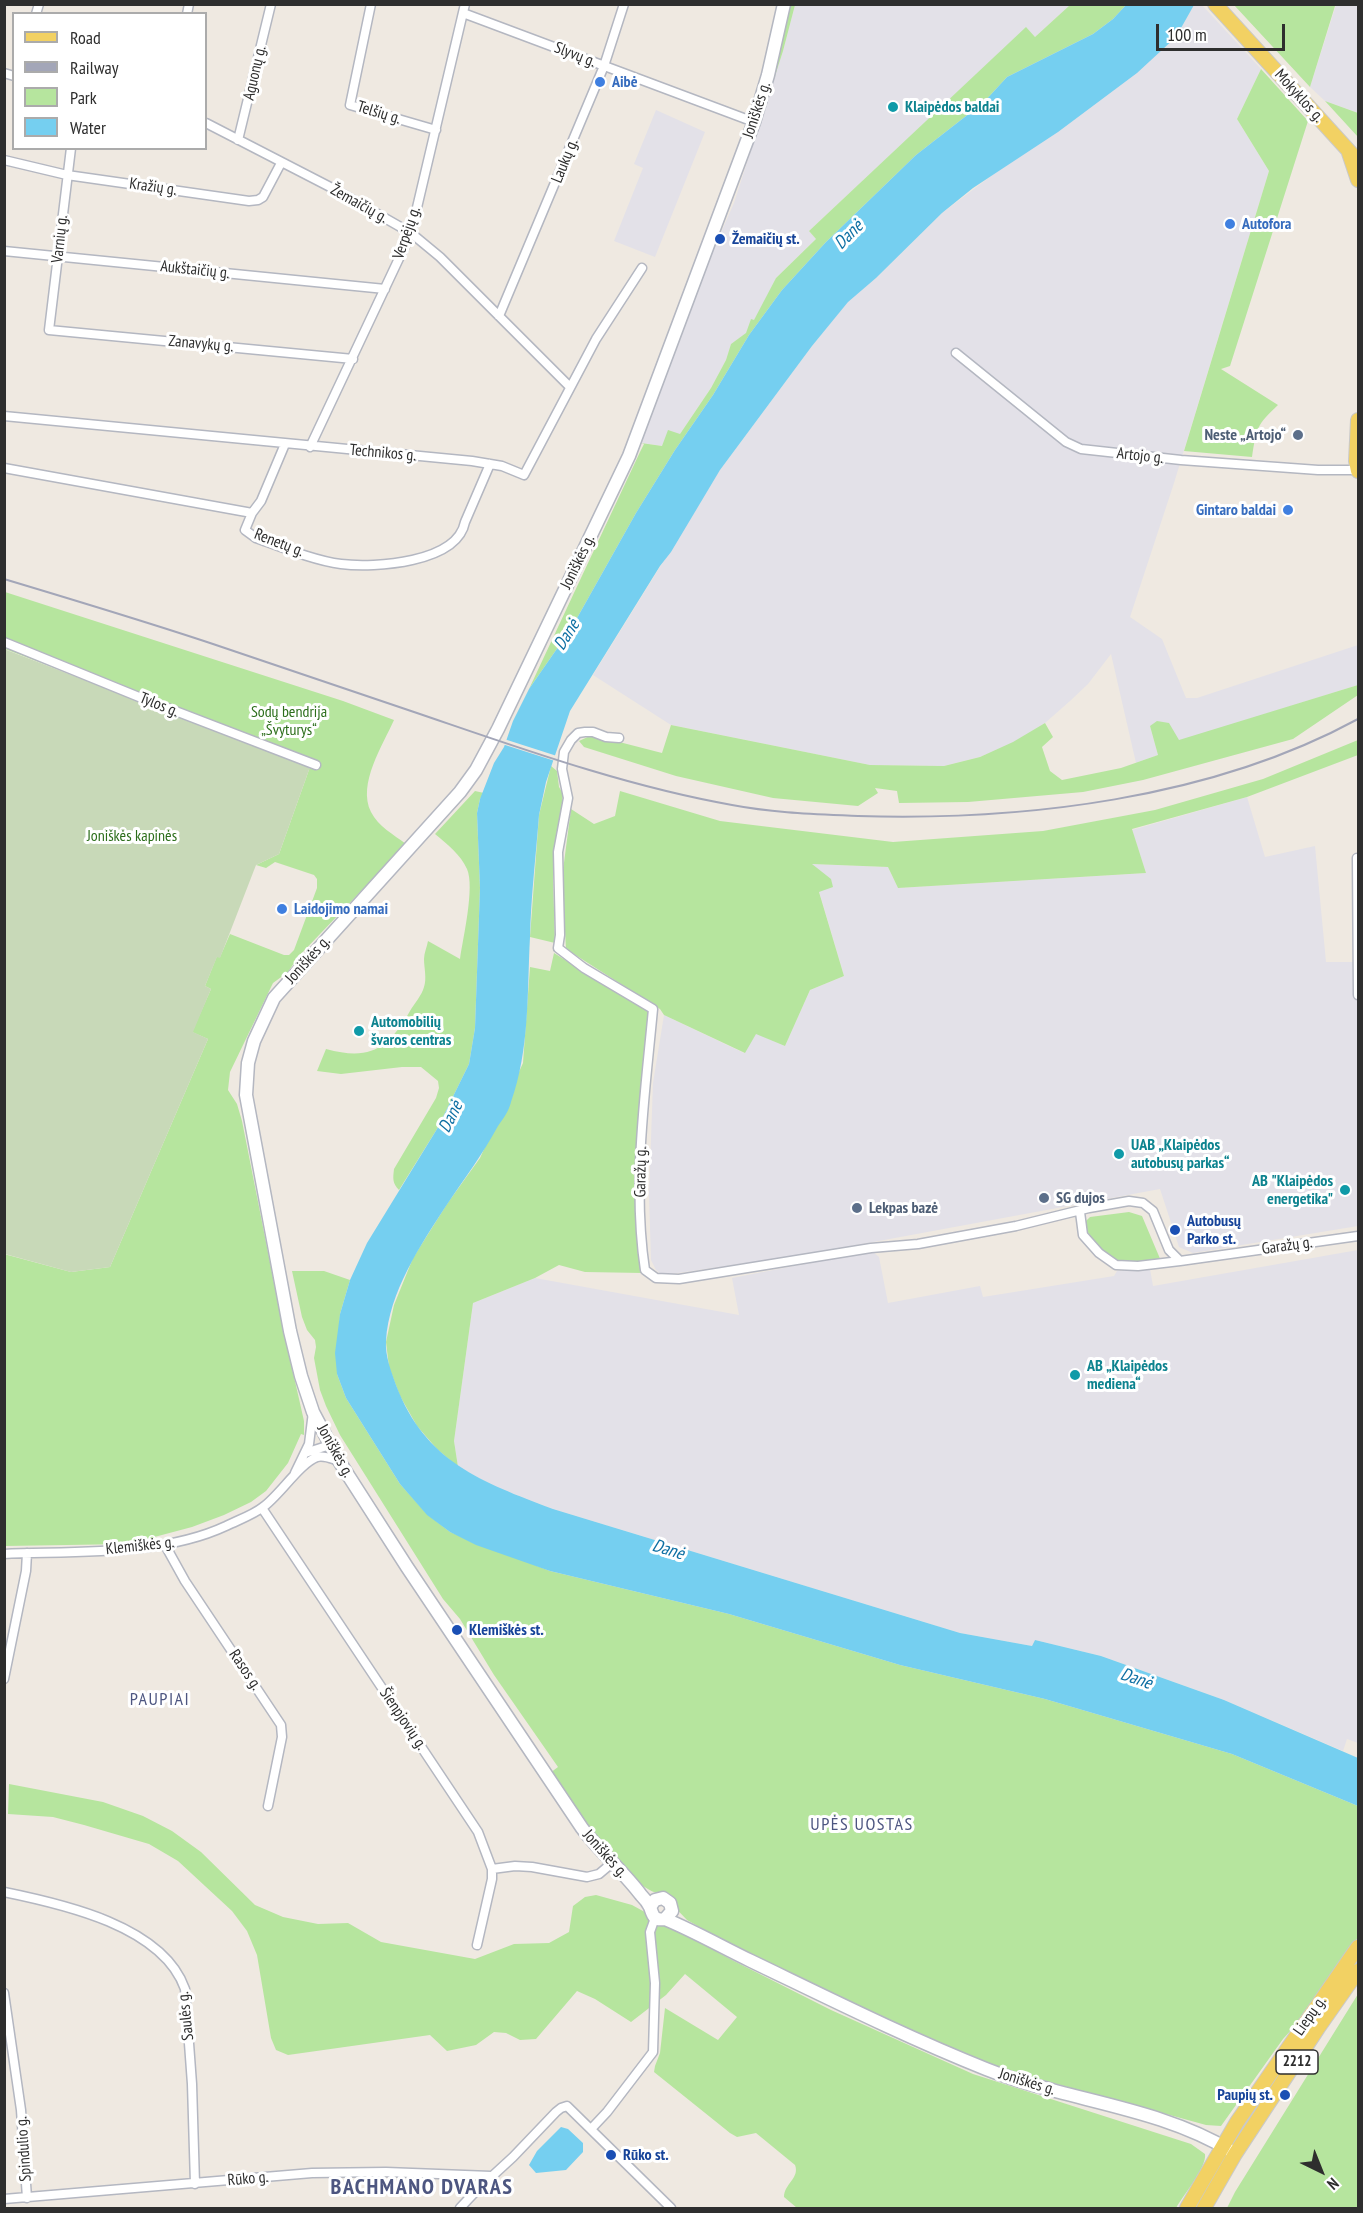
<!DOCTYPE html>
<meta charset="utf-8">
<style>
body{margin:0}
#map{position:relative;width:1363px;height:2213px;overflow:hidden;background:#efe9e1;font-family:"PT Sans Narrow",sans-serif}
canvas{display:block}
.frame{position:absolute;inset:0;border:6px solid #2e2e2e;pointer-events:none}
.legend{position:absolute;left:12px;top:12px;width:195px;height:138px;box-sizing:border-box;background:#fff;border:2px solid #ababab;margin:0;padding:8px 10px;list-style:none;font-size:18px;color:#2e2e2e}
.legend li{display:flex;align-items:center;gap:12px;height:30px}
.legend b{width:30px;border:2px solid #ababab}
.north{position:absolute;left:1291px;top:2141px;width:60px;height:60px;-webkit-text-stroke:4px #fff;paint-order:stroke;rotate:137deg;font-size:16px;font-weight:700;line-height:24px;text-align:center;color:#2e2e2e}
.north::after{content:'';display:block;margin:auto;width:21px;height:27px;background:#2e2e2e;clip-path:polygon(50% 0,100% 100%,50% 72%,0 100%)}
.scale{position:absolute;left:1156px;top:24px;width:129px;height:27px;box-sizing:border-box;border:3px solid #2e2e2e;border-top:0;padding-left:8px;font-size:18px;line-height:21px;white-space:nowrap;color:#2e2e2e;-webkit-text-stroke:4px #fff;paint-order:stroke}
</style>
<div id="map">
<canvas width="1363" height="2213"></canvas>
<div class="frame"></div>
<ul class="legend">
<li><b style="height:8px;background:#f2d163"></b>Road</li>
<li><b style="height:8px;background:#a3a6b8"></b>Railway</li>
<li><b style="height:16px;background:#b6e59e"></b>Park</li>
<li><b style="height:16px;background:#75cff0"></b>Water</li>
</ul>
<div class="north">N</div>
<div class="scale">100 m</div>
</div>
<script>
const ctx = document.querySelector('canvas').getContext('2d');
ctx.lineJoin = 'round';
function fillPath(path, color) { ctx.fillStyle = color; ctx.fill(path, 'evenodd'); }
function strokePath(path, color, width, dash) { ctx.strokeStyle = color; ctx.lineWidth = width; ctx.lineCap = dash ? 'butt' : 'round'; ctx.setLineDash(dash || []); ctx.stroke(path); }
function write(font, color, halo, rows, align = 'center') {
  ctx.font = font + ' "PT Sans Narrow",sans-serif'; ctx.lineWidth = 6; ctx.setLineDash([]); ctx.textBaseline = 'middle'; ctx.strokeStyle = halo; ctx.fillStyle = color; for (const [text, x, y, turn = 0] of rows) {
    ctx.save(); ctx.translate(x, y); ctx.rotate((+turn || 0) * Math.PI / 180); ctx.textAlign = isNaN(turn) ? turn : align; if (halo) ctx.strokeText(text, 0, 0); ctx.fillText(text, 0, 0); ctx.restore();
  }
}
const industrial = new Path2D(`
 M795 5H1070L1035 37 1026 28 809 231 816 239 776 278 758 315 754 320H751L746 334 731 344 726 360 711 388 680 434 663 446 641 443 698 285 734 203 783 51Z
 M1194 5H1202L1261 69 1237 119 1269 171 1174 483 1130 617 1162 639 1186 698H1197L1358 645V685L1179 741 1150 726 1158 755 1136 763 1111 654 1088 684 1070 701 1045 723 1013 743 980 757 944 766 870 765 671 725 593 675 720 470 812 346 848 301 876 278 942 213 1176 37Z
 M1336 5H1358V113L1325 101 1310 87Z
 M656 110 705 132 655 257 614 241 643 168 634 164Z
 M1247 797 1265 857 1315 846 1326 962H1358V1226L1193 1253 1179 1247 1160 1189 803 1255 671 1274H661L656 1270 651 1260 649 1195 653 1083 664 1015 744 1053 756 1033 785 1046 810 990 844 976 811 864 888 867 898 888 1146 873 1132 830Z
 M1358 1250V1743L1347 1739 1343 1751 1224 1700 1101 1656 1035 1640 1032 1646 960 1633 553 1509 498 1488 458 1467 454 1441 473 1303 535 1278 739 1315 732 1278 872 1251 879 1257 888 1303 980 1286 983 1297 1114 1276 1117 1271 1150 1269 1153 1286Z`);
const green = new Path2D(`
 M789 5H795L783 51 767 101Z
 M1070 5H1126L1113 19 1093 34 1007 77 984 102 916 155 826 242 782 290 749 335 713 395 675 450 636 513 572 627 529 689 640 452 644 444 641 443 662 446 668 430 680 434 711 388 726 360 731 344 746 333 751 319 754 320 776 278 816 239 809 231 1026 27 1035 37Z
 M1332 5 1335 6 1310 87 1234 5Z
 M1261 69 1308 121 1230 366 1221 369 1278 405C1256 426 1257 427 1252 457L1184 451 1269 171 1237 119Z
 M1325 101 1358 113V137Z
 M5 592 343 701 394 720C383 745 357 784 371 812 378 826 394 835 406 844L299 956 288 972 273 983 230 1072 228 1090 237 1104 242 1121 283 1328 304 1421V1435L301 1434 288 1463 266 1491 251 1502 224 1515 192 1527 128 1544 5 1546 4 1254 71 1272 110 1267 208 1039 192 1032 211 989 205 986 217 956 220 957 230 934 284 955H289L294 950 317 888V879L314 875 275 862 266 868 256 865 279 854 310 767 5 649Z
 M1358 685V695L1293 739 1143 780 1083 792 968 802 899 803 897 791 875 788 878 793 858 806 773 798 676 776 584 747 579 741 592 735 662 753 671 725 870 765 944 766 980 757 1013 742 1045 723 1053 737 1042 747 1050 771 1062 780 1121 768 1158 755 1150 726 1157 721 1169 723 1179 740Z
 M1358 740V755L1247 797 1132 829 1146 873 898 888 888 867 812 864 831 879 833 887 819 892 844 976 810 990 785 1046 756 1034 745 1053 664 1015 660 1009 566 949 562 878 571 809 594 824 615 816 620 791 720 821 893 842 1043 831 1155 810 1263 779Z
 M551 766 557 771 559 787 563 794 553 878 555 943 530 937 539 815Z
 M475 791 484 793 480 799 477 813 480 888 475 1028 469 1064 437 1129 399 1190C392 1183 393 1178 394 1169L436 1098 439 1088 438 1081 421 1067H402L341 1074 317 1071 326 1049C370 1061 388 1049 410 1011 414 1004 422 995 424 987 427 979 424 967 424 959 424 953 427 947 428 941L460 959C463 938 475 887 467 869 461 855 447 844 435 834Z
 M554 953 649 1012 636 1220 638 1255 643 1273 585 1272 559 1265 535 1278 473 1303 454 1441 458 1467 437 1449 417 1426 400 1396 389 1367 386 1342 394 1305 413 1258 447 1204 480 1158 523 1063 530 967 550 971Z
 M1129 1212 1142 1216 1161 1261 1120 1264 1095 1245 1085 1227 1086 1221 1090 1217Z
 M292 1271H324L350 1280 340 1314 337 1374 346 1398 400 1484 427 1514 450 1532 550 1571 729 1614 900 1665 1045 1699 1232 1754 1358 1806V1937L1313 2006 1283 2039 1221 2126 1206 2125 995 2067 953 2050 825 1991 712 1934 687 1920 662 1894C629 1892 569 1800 550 1773L558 1767 494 1675 460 1619 443 1599 340 1435 326 1406 320 1390 314 1358 316 1347 315 1340 307 1330 302 1317Z
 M9 1784 103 1802 143 1816 172 1831 201 1852 255 1905 283 1917 318 1924 348 1923 381 1942 475 1959 514 1944 549 1943 569 1932 573 1906 585 1897 596 1895 632 1905 732 1960 831 2010 973 2074 1191 2144 1205 2154C1207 2167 1184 2194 1176 2208H797L784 2197C784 2184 800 2178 795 2165L756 2133 737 2137 730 2133 654 2072 655 2066 660 2053 665 2008 718 2040 737 2017 685 1974 666 1995 631 2022 595 1999 577 1991 536 2039 520 2040 506 2033 494 2032 476 2045 447 2051 430 2035 288 2055 276 2050 271 2038 257 1955 247 1931 232 1911 178 1861 149 1844 84 1825 53 1817 8 1814Z
 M1358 1994V2208H1227L1235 2192Z`);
const cemetery = new Path2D(`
 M4 649 310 767 279 854 256 865 220 958 217 957 205 986 211 989 193 1032 208 1039 110 1267 71 1272 5 1254Z`);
const water = new Path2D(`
 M1126 5H1194L1176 37 1137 73 1058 132 973 188 942 213 876 278 848 302 812 346 720 470 671 552 660 566 570 711 546 782 539 815C536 855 531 896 530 937 527 992 530 1049 511 1102 509 1111 503 1119 498 1126 483 1154 464 1179 446 1206 420 1246 389 1292 386 1341 385 1356 391 1371 396 1385 425 1462 482 1482 553 1509L960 1633 1032 1646 1035 1640 1101 1656 1224 1700 1358 1758V1806L1232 1754 1045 1699 900 1665 729 1614 550 1571 476 1545 450 1532 427 1515 400 1484 346 1398 337 1374 335 1353 340 1314 350 1280 367 1243 437 1129 469 1064 475 1028 480 888 477 813 480 799 494 763 504 747 513 721 529 689 572 627 636 513 675 450 713 395 749 335 782 290 826 242 916 155 984 102 1007 77 1093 34 1113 19Z
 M561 2127 568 2129 583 2143V2152L566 2170 536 2173 529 2165 537 2151Z`);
const pier = new Path2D(`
 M504 739 557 756 555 761 502 744Z`);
const minor = new Path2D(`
 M371 4 350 105 436 130
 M463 13 754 122
 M36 14 39 4
 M187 14 189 4
 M4 73 14 76
 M206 123 334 189 411 233 440 257 569 386
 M238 140 271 4
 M71 148 49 330 353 359
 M4 160 67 175 249 201 258 200 263 197 281 163
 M4 251 385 289
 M499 316 604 66 624 4
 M956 353 1066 442 1081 449 1181 460 1318 470H1357
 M4 416 472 461 502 466 524 475 596 339 642 268
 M285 444 261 501 252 513 245 530 256 538C281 547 316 561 341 564 375 568 457 563 465 522L490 464
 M310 447 411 233 465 4
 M4 468 252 513
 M4 642 139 697 316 765
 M619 738 606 737 593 732H585L578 733 571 740 564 752 562 769 568 798 558 852 560 935 558 948 584 968 653 1009C645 1095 632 1184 645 1270L656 1278 679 1279 871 1248 918 1244 1016 1226 1089 1208 1129 1201 1143 1203 1153 1211 1169 1250 1180 1261 1358 1236
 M1357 858 1358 995
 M1080 1212 1083 1235 1099 1253 1116 1265 1138 1266 1180 1261
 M305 1453 330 1445
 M295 1473 309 1444 313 1412
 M262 1508 478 1832 492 1869V1879L477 1945
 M165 1545 185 1581 281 1725 282 1737 268 1806
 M4 1554C75 1551 162 1556 226 1526 238 1520 253 1515 263 1507 279 1496 300 1463 317 1457 325 1455 332 1459 339 1461
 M4 1679 26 1571 27 1553
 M492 1869 515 1866 532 1867 587 1877 599 1874 612 1863
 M4 1892C63 1904 163 1926 185 1989L192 2084 195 2184
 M4 1993 21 2110 27 2198
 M591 2129 607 2112 653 2052 655 1983 650 1932 655 1918
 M4 2199 312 2173 386 2172 491 2176
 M460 2208 476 2191 513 2157 556 2112 561 2108 567 2106 671 2208`);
const secondary = new Path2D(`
 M650 1907 655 1900 663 1898 670 1903 672 1911 665 1919C653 1921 653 1915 650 1907 648 1903 644 1898 641 1895 623 1871 600 1852 582 1828L407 1567 339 1461 313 1412 301 1376 290 1331 246 1095 248 1063 254 1041 274 998 460 792 476 770 498 729 629 456 754 122 768 75 784 4
 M665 1919C694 1931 722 1947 751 1961 828 1998 906 2037 986 2069 1066 2101 1157 2106 1231 2151`);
const primary = new Path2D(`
 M1215 4 1358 161
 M1349 153 1358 180
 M1358 420 1356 461 1358 471
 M1187 2208 1237 2122 1358 1947
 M1204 2208 1235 2154 1318 2028 1358 1971`);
const rail = new Path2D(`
 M4 579C74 600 144 621 213 644 280 666 347 690 414 712 517 747 624 786 732 805 774 813 816 814 858 816 1023 821 1211 799 1358 719`);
const markers = [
 [600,82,6,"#3f7fe0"],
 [893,107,6,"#0f9aa8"],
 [1230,224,6,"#3f7fe0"],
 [720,239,6,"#1a4fb4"],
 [1298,435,6,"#5c6f8a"],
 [1288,510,6,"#3f7fe0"],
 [282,909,6,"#3f7fe0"],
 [359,1031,6,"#0f9aa8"],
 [1119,1154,6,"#0f9aa8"],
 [1345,1190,6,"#0f9aa8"],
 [1044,1198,6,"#5c6f8a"],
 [857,1208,6,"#5c6f8a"],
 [1175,1230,6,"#1a4fb4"],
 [1075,1375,6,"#0f9aa8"],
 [457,1630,6,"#1a4fb4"],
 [1285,2095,6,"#1a4fb4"],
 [611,2155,6,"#1a4fb4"]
];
const shields = [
 [1297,2062,42]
];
const shieldNames = [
 ["2212",1297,2062]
];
const streetNames = [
 ["Slyvų g.",575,55,21],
 ["Aguonų g.",255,73,-77],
 ["Mokyklos g.",1299,96,48],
 ["Joniškės g.",757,110,-72],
 ["Telšių g.",379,113,17],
 ["Laukų g.",565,161,-68],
 ["Kražių g.",153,187,8],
 ["Žemaičių g.",359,204,29],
 ["Verpėjų g.",407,233,-71],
 ["Varnių g.",60,239,-84],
 ["Aukštaičių g.",195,270,6],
 ["Zanavykų g.",201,344,5],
 ["Technikos g.",383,453,5],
 ["Artojo g.",1140,456,6],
 ["Renetų g.",279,543,21],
 ["Joniškės g.",578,562,-64],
 ["Tylos g.",159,705,22],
 ["Joniškės g.",308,960,-48],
 ["Garažų g.",641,1172,-89],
 ["Garažų g.",1287,1246,-8],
 ["Joniškės g.",335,1451,61],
 ["Klemiškės g.",140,1546,-6],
 ["Rasos g.",245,1670,56],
 ["Šienpjovių g.",403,1719,56],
 ["Joniškės g.",605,1854,48],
 ["Saulės g.",186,2016,-96],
 ["Liepų g.",1310,2016,-55],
 ["Joniškės g.",1027,2082,17],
 ["Spindulio g.",24,2149,-94],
 ["Rūko g.",248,2179,-5]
];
const shopNames = [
 ["Aibė",612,82],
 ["Autofora",1242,224],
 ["Gintaro baldai",1276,510,"right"],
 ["Laidojimo namai",294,909]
];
const cultureNames = [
 ["Klaipėdos baldai",905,107],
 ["Automobilių",371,1022],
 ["švaros centras",371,1040],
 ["UAB „Klaipėdos",1131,1145],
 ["autobusų parkas“",1131,1163],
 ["AB \"Klaipėdos",1333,1181,"right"],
 ["energetika\"",1333,1199,"right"],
 ["AB „Klaipėdos",1087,1366],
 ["mediena“",1087,1384]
];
const transitNames = [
 ["Žemaičių st.",732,239],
 ["Autobusų",1187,1221],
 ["Parko st.",1187,1239],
 ["Klemiškės st.",469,1630],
 ["Paupių st.",1273,2095,"right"],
 ["Rūko st.",623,2155]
];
const serviceNames = [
 ["Neste „Artojo“",1286,435,"right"],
 ["SG dujos",1056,1198],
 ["Lekpas bazė",869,1208]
];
const parkNames = [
 ["Sodų bendrija",289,712],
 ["„Švyturys“",289,730],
 ["Joniškės kapinės",132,836]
];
const waterNames = [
 ["Danė",849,235,-45],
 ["Danė",567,635,-58],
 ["Danė",451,1117,-64],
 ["Danė",668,1550,17],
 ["Danė",1136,1679,19]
];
const neighbourhoodNames = [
 ["PAUPIAI",160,1700],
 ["UPĖS UOSTAS",862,1825]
];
const districtNames = [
 ["BACHMANO DVARAS",422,2188]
];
fillPath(industrial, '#e3e1e8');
fillPath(green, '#b6e59e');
fillPath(cemetery, '#c8d9b8');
fillPath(water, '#75cff0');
fillPath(pier, '#efe9e1');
strokePath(minor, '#b4b7c1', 11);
strokePath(secondary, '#b4b7c1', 15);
strokePath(primary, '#c9c9c9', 16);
strokePath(minor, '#fff', 8);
strokePath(secondary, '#fff', 12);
strokePath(primary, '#f2d163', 14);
strokePath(rail, '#a3a6b8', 2);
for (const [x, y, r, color] of markers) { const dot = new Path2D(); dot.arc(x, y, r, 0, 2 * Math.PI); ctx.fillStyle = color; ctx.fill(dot); strokePath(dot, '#fff', 2); }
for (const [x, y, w] of shields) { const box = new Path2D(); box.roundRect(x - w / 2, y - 12, w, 24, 4.5); ctx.fillStyle = '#fff'; ctx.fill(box); strokePath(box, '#2e2e2e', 1.5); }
write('bold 15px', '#2e2e2e', null, shieldNames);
write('16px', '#2e2e2e', '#fff', streetNames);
write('bold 16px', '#366cbe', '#fff', shopNames, 'left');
write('bold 16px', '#0d838f', '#fff', cultureNames, 'left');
write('bold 16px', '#164399', '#fff', transitNames, 'left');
write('bold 16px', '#4e5e75', '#fff', serviceNames, 'left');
write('16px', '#2c6e1b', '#fff', parkNames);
write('italic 18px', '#0d6fa3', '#fff', waterNames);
ctx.letterSpacing = '1.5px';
write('18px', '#4d5680', '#fff', neighbourhoodNames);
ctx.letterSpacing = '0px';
ctx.letterSpacing = '1.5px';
write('bold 22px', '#4d5680', '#fff', districtNames);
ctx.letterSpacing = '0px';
</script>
